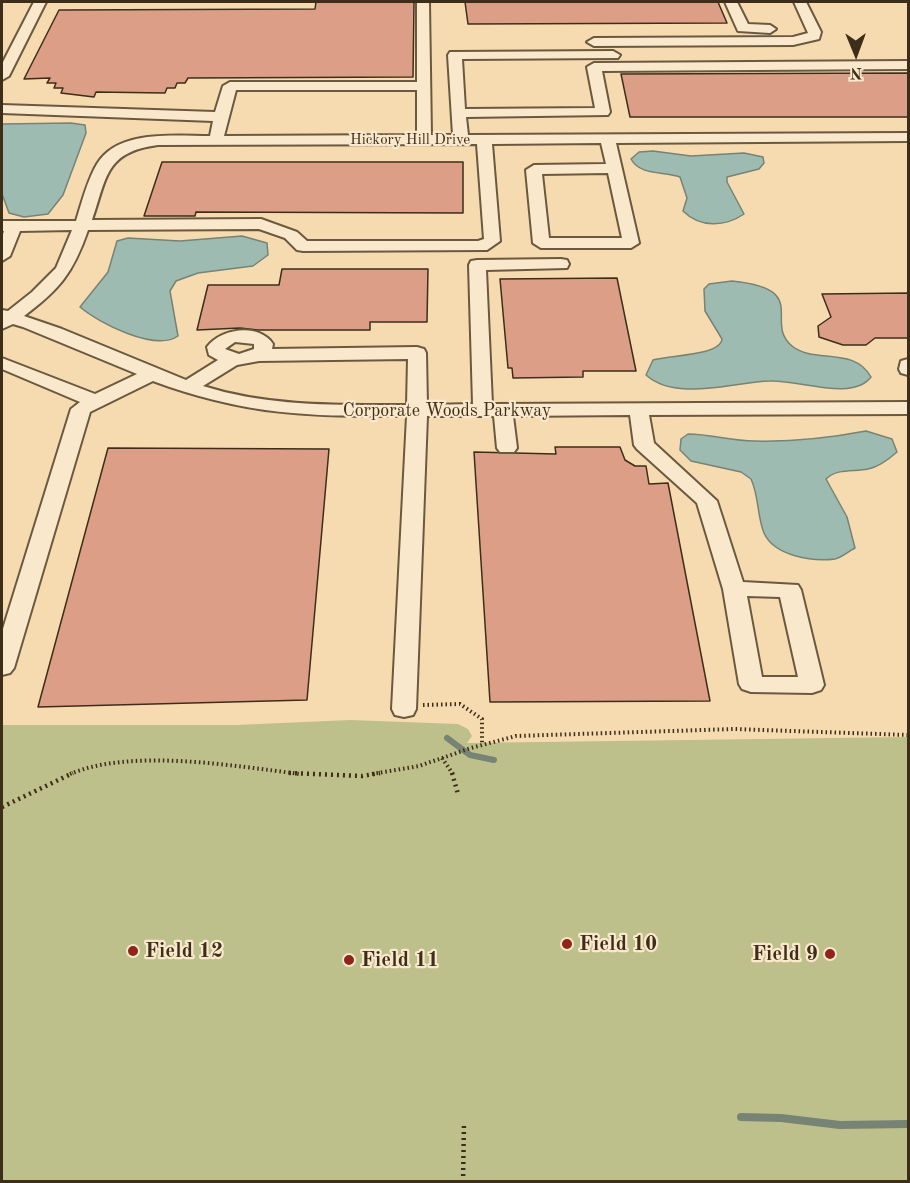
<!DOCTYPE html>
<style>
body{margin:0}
#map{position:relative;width:910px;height:1183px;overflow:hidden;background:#f6dbb1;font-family:"Old Standard TT",serif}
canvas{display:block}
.frame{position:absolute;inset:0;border:3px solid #3d2e19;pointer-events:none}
.north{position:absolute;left:826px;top:24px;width:60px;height:60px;-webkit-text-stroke:4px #f9e8cc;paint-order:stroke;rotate:179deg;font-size:16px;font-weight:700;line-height:24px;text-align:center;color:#3d2e19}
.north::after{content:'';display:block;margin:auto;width:21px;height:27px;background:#3d2e19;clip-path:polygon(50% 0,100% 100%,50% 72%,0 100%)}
</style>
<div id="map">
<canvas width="910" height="1183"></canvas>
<div class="frame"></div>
<div class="north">N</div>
</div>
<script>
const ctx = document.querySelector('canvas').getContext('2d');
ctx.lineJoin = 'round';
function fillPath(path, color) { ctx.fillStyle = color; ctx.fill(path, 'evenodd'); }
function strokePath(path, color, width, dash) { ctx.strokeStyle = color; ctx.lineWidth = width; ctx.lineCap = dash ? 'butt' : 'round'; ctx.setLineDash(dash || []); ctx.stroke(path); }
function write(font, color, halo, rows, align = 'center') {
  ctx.font = font + ' "Old Standard TT",serif'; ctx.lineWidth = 4.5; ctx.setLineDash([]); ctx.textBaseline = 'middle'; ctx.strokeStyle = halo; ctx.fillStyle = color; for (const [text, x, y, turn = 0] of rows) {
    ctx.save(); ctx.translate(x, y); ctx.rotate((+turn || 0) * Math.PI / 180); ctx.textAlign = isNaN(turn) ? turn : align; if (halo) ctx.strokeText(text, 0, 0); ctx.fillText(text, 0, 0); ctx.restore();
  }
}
const green = new Path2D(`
 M350 720 458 724 468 729 472 736 467 743 908 737V1181H2V725H236Z`);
const water = new Path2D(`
 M71 123 85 125 86 133 63 195 48 214 24 217 9 213 2 194V124Z
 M653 151 691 156 744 153 763 157 764 163 759 169 727 177V182L744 214C725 227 700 228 683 211L687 198 680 177C664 171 640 176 631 159L639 152Z
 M242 236 267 243 268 255 253 266 198 273 176 281 170 291 178 336C155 352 99 323 80 307L108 272 117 241 128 238 180 241Z
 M732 281C812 289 763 322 792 346 814 364 854 346 871 377 852 402 797 379 770 381 733 382 676 402 646 375L653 360C669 355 720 356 722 339L705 311 704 289 709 284Z
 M866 431 892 439 897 452C888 460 879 467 868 469 854 472 837 468 826 479L847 517 855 548C849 551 841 558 835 559 813 562 774 556 764 533 757 516 759 496 751 479L741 472 691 461 680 450 681 439 688 434C710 434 732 441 754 441 792 442 829 438 866 431Z`);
const streamFar1 = new Path2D(`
 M447 738 470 755 494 760`);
const stream = new Path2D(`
 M741 1117 781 1118 840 1125 908 1124`);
const building = new Path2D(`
 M316 2H414L413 77 188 78 185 83H177L175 88H167L165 93 96 92 94 97 61 93 63 88H54L56 83H47L50 78 24 79 59 10 315 9Z
 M465 2H718L727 23 468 24Z
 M909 73V117H630L621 74Z
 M162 162H463V213L196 212 195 216H144Z
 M282 269H428L427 322H370V330H258L240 328 197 330 208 285H279Z
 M617 278 636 371H583V377L513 378 512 368H508L500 279Z
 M909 293V338H875L866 345H843L819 337 818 326 831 317 822 294Z
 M555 447H620L625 460 635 466H646L649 484 668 483 710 701 490 702 474 452 556 454Z
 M108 448 329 449 307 700 38 707Z`);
const pathFar1 = new Path2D(`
 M423 705 460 704 482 719V745
 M442 758 453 774
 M70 774C131 748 235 766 300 774
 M372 774 419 766 471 748 516 736 734 729 908 735`);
const path = new Path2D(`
 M289 773 362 776 380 773
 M452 773 458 794
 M2 807 73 773
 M463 1182 464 1123`);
const minor = new Path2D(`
 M34 2H46L9 76 2 80V64Z
 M417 2H429L431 135H453L448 55 450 52 613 51 620 55 618 58 462 59 465 109 595 108 587 67 594 63 908 61V69L602 71 610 112 608 115 466 117 468 135 908 133V141L616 143 639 243 631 248H541L533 243 526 170 534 165 606 164 601 143 492 144 500 241 487 250 303 251 297 250 285 238 259 229 88 230C73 273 60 289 24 316L62 329 186 380 218 360 209 355 207 347C221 328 259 323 273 344L272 349 417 347 424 349 426 353 427 405 473 404 469 265 471 261 477 260 561 259 567 260 569 264 567 268 486 270 492 404 908 402V414L649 415 654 443 717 501 743 582 798 585 801 590 824 685 821 690 812 693 751 692 742 689 739 684 723 589 697 503 637 449 634 445 630 415 513 416 517 448 514 452H500L497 448 494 416H427L416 709 413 715 404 717 395 715 392 709 407 416C311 417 245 415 153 381L90 412 14 668 10 673 2 675V632L71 409 80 402 2 369V358L95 394 137 374 23 327 13 324 2 329V310L8 311 32 292 56 268 72 230 20 231 10 256 2 261V237L4 231H2V221H76C82 202 87 181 97 164 118 129 175 136 210 136L213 121 2 113V105L215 112 223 86 230 82H417ZM236 90H417V135L224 136ZM477 144 484 239 478 241H307L297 232 261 219 92 220C107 177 105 152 158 145ZM608 173 622 238H549L542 174ZM235 342 254 344V349L239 354 225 349ZM408 359 407 405C338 405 270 407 203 386L237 365 259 361ZM747 596 780 597 798 677H762Z
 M725 2H737L748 24 770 25 776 29 770 33 738 31Z
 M794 2H806L821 32 819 39 793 45 594 46 587 42 594 38 793 37 808 33Z
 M908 359V375L901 373 899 369 901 361Z`);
const markers = [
 [567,944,6,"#8f2418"],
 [133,951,6,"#8f2418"],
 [830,954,6,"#8f2418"],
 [349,960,6,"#8f2418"]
];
const farStreetnames = [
 ["Hickory Hill Drive",410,140]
];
const streetNames = [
 ["Corporate Woods Parkway",447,411]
];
const nearPoinames = [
 ["Field 10",579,944],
 ["Field 12",145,951],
 ["Field 9",818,954,"right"],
 ["Field 11",361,960]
];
fillPath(green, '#bdc08b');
fillPath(water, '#9dbbb0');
strokePath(water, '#778374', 1.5);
strokePath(streamFar1, '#778374', 6);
strokePath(stream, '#778374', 8);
fillPath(building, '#dc9e86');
strokePath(building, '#3d2e19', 1.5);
strokePath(minor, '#6b593f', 4);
strokePath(pathFar1, '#3d2e19', 4, [1.5, 3]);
strokePath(path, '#3d2e19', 4.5, [2, 4]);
fillPath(minor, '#f9e8cc');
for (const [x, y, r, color] of markers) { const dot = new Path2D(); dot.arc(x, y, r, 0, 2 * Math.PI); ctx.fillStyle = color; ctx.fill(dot); strokePath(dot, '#f9e8cc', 2); }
write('15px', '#3d2e19', '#f9e8cc', farStreetnames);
write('18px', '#3d2e19', '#f9e8cc', streetNames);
write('bold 21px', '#3d2e19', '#f9e8cc', nearPoinames, 'left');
</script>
